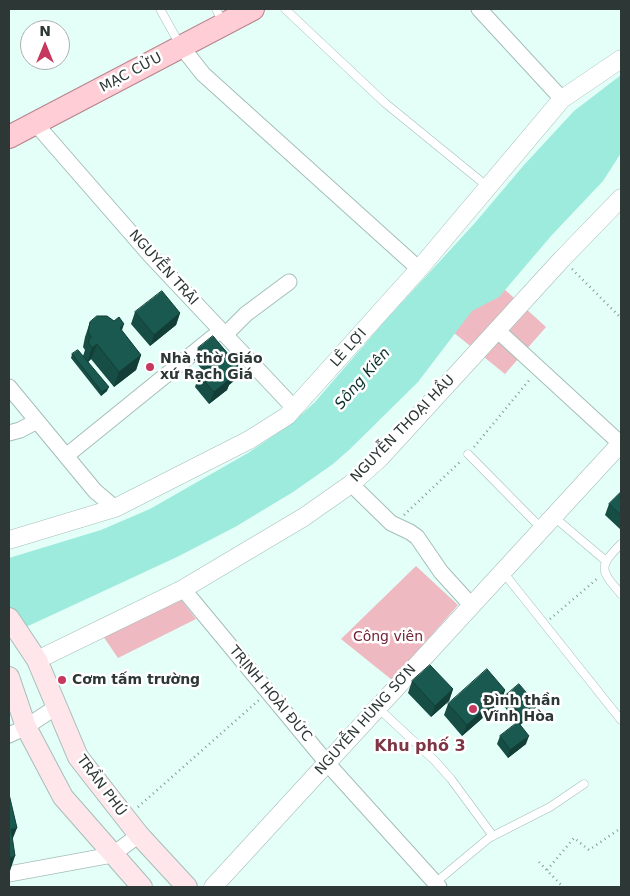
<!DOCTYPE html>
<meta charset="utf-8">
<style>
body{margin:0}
#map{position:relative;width:630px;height:896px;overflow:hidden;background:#e4fef8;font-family:"DejaVu Sans",sans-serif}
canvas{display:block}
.frame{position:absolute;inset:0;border:10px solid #2d3735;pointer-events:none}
.north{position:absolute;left:20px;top:20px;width:50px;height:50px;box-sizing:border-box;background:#fff;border:1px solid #abafae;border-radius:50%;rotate:0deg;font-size:14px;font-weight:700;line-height:20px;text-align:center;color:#2d3735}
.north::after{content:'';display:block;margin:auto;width:18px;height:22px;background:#c7385f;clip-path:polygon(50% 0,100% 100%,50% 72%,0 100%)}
</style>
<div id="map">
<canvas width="630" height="896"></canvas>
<div class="frame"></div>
<div class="north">N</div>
</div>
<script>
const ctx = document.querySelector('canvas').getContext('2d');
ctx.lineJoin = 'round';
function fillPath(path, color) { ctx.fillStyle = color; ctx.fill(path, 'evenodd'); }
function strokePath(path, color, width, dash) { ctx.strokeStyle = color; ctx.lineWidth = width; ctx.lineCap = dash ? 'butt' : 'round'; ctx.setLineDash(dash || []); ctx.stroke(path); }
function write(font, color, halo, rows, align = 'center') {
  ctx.font = font + ' "DejaVu Sans",sans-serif'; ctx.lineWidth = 5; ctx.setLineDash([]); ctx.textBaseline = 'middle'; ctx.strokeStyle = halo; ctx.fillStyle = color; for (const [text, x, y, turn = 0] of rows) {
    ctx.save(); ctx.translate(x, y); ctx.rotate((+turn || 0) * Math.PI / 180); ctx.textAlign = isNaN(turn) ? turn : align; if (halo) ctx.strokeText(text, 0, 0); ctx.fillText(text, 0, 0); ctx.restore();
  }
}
const green = new Path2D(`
 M491 277 546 327 505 374 443 324Z
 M416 566 458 605 392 680 341 639Z
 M178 596 196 619 118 658 103 636Z`);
const water = new Path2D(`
 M621 75V153L603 181 551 236 499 297 472 311 418 382 350 449 333 464 293 492 235 527 177 557 26 627H9V558L101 530 150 509 248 453 291 424 315 402 384 322 474 224 524 165 574 111Z`);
const path = new Path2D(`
 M572 269 621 318
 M474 447 531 378
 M404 515 462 460
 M550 619 598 578
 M138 807 259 700
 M539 862 563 887
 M547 870 574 838 589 850 621 828`);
const service = new Path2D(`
 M160 9 180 45
 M216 9 223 23
 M285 9 385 103 488 187
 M468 454 542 529
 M554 517 606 561
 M621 544C598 567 600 570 621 594
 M503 572 621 720
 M378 708 435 761 451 779 493 836
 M435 883 489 838 550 807 584 784`);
const minor = new Path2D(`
 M479 9 562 99
 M181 46 203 74 419 269
 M35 123 150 255 295 409
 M497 330 621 444
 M225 335 246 314 289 282
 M9 387 95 491 115 508
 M9 433 20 430 37 421
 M66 456 213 337
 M351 484 391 523 410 532 417 537 441 572 471 605
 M183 589 327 763 439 887
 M9 735 26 727 56 707
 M9 874 112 855 139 835`);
const tertiary = new Path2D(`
 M9 540 115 508 249 440 287 416 419 269 562 99 621 59
 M37 660 183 589 304 517 351 484 380 458 562 259 621 198
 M213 887 621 443`);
const secondary = new Path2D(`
 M9 618 37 660 78 757 139 835 187 887
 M9 677 26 727 63 797 142 887`);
const primary = new Path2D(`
 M9 137 253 9`);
const wall = new Path2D(`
 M135 312 180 313 176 325 150 346 131 324Z
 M90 322 122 331 141 355 136 370 114 387 91 359 88 362 107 391 101 396 71 358 72 354 83 356 85 350 83 347 85 337Z
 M198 348 235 380 229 385 227 390 209 404 195 387 199 375 204 372 194 360Z
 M621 492V530L605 515 609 504Z
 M412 681 453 689 449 701 431 717 408 693Z
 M505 690 501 702 462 736 444 715 448 704Z
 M505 696 534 713 520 725 526 744 508 758 497 744 500 736 518 723 502 704Z`);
const shadedWall = new Path2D(`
 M180 313 176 325 150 346 154 335Z
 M124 324 119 339 120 328Z
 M97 344 91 359 87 363 92 348Z
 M141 355 136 370 114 387 119 372Z
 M240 368 235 380 229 385 227 390 209 404 214 392 229 376Z
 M109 387 107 391 101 396 102 392Z
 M453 689 449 701 431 717 435 706Z
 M505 690 501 702 462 736 467 725Z
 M537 705 534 713 520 725 523 717Z
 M529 736 526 744 508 758 510 750Z
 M17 828 11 843V829Z
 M15 856 10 871 9 872V858Z`);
const building = new Path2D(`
 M162 291 180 313 154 335 135 312Z
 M97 316H107L114 321 119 317 124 324 120 328 141 355 119 372 97 344 92 348 88 342 91 337 88 332 90 322Z
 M213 336 240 368 229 376 231 378 214 392 199 375 212 365 198 348Z
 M78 350 109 387 102 392 72 354Z
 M621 492V515L609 504Z
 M430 665 453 689 435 706 412 681Z
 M487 669 505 690 467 725 448 704Z
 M519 684 537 705 523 717 505 696Z
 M518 722 529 736 510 750 500 736Z
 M9 794 17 828 11 829 15 856 9 858Z`);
const markers = [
 [150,367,5,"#c7385f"],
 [62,680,5,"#c7385f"],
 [473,709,5,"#c7385f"]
];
const streetNames = [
 ["MẠC CỬU",131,73,-28],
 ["NGUYỄN TRÃI",163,268,48],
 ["LÊ LỢI",349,348,-48],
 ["NGUYỄN THOẠI HẦU",403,429,-46],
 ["TRỊNH HOÀI ĐỨC",270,694,50],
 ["NGUYỄN HÙNG SƠN",366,720,-48],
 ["TRẦN PHÚ",101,786,53]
];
const poiNames = [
 ["Nhà thờ Giáo",160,359],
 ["xứ Rạch Giá",160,375],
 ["Cơm tấm trường",72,680],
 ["Đình thần",483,701],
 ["Vĩnh Hòa",483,717]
];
const parkNames = [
 ["Công viên",388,637]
];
const waterNames = [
 ["Sông Kiên",363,379,-49]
];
const quarterNames = [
 ["Khu phố 3",420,747]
];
fillPath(green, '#efb9c1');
fillPath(water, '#9cebdc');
strokePath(service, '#a5beb9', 9);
strokePath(minor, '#a5beb9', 17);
strokePath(tertiary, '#a5beb9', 19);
strokePath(secondary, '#a5beb9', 22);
strokePath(primary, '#b6828b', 24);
strokePath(path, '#889a96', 2.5, [1, 4]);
strokePath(service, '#fff', 8);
strokePath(minor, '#fff', 15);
strokePath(tertiary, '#fff', 18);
strokePath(secondary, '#ffe6ea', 20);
strokePath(primary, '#ffcdd5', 22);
fillPath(wall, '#164d44');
fillPath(shadedWall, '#123e37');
fillPath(building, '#1a594f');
strokePath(building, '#123e37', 1);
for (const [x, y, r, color] of markers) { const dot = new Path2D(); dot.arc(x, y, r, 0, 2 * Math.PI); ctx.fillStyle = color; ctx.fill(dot); strokePath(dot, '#fff', 2); }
write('14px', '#2d3735', '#fff', streetNames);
write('bold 14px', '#2d3735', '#fff', poiNames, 'left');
write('14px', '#712236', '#fff', parkNames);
write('italic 15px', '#09302a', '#fff', waterNames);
write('bold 16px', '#7e3645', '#fff', quarterNames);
</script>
